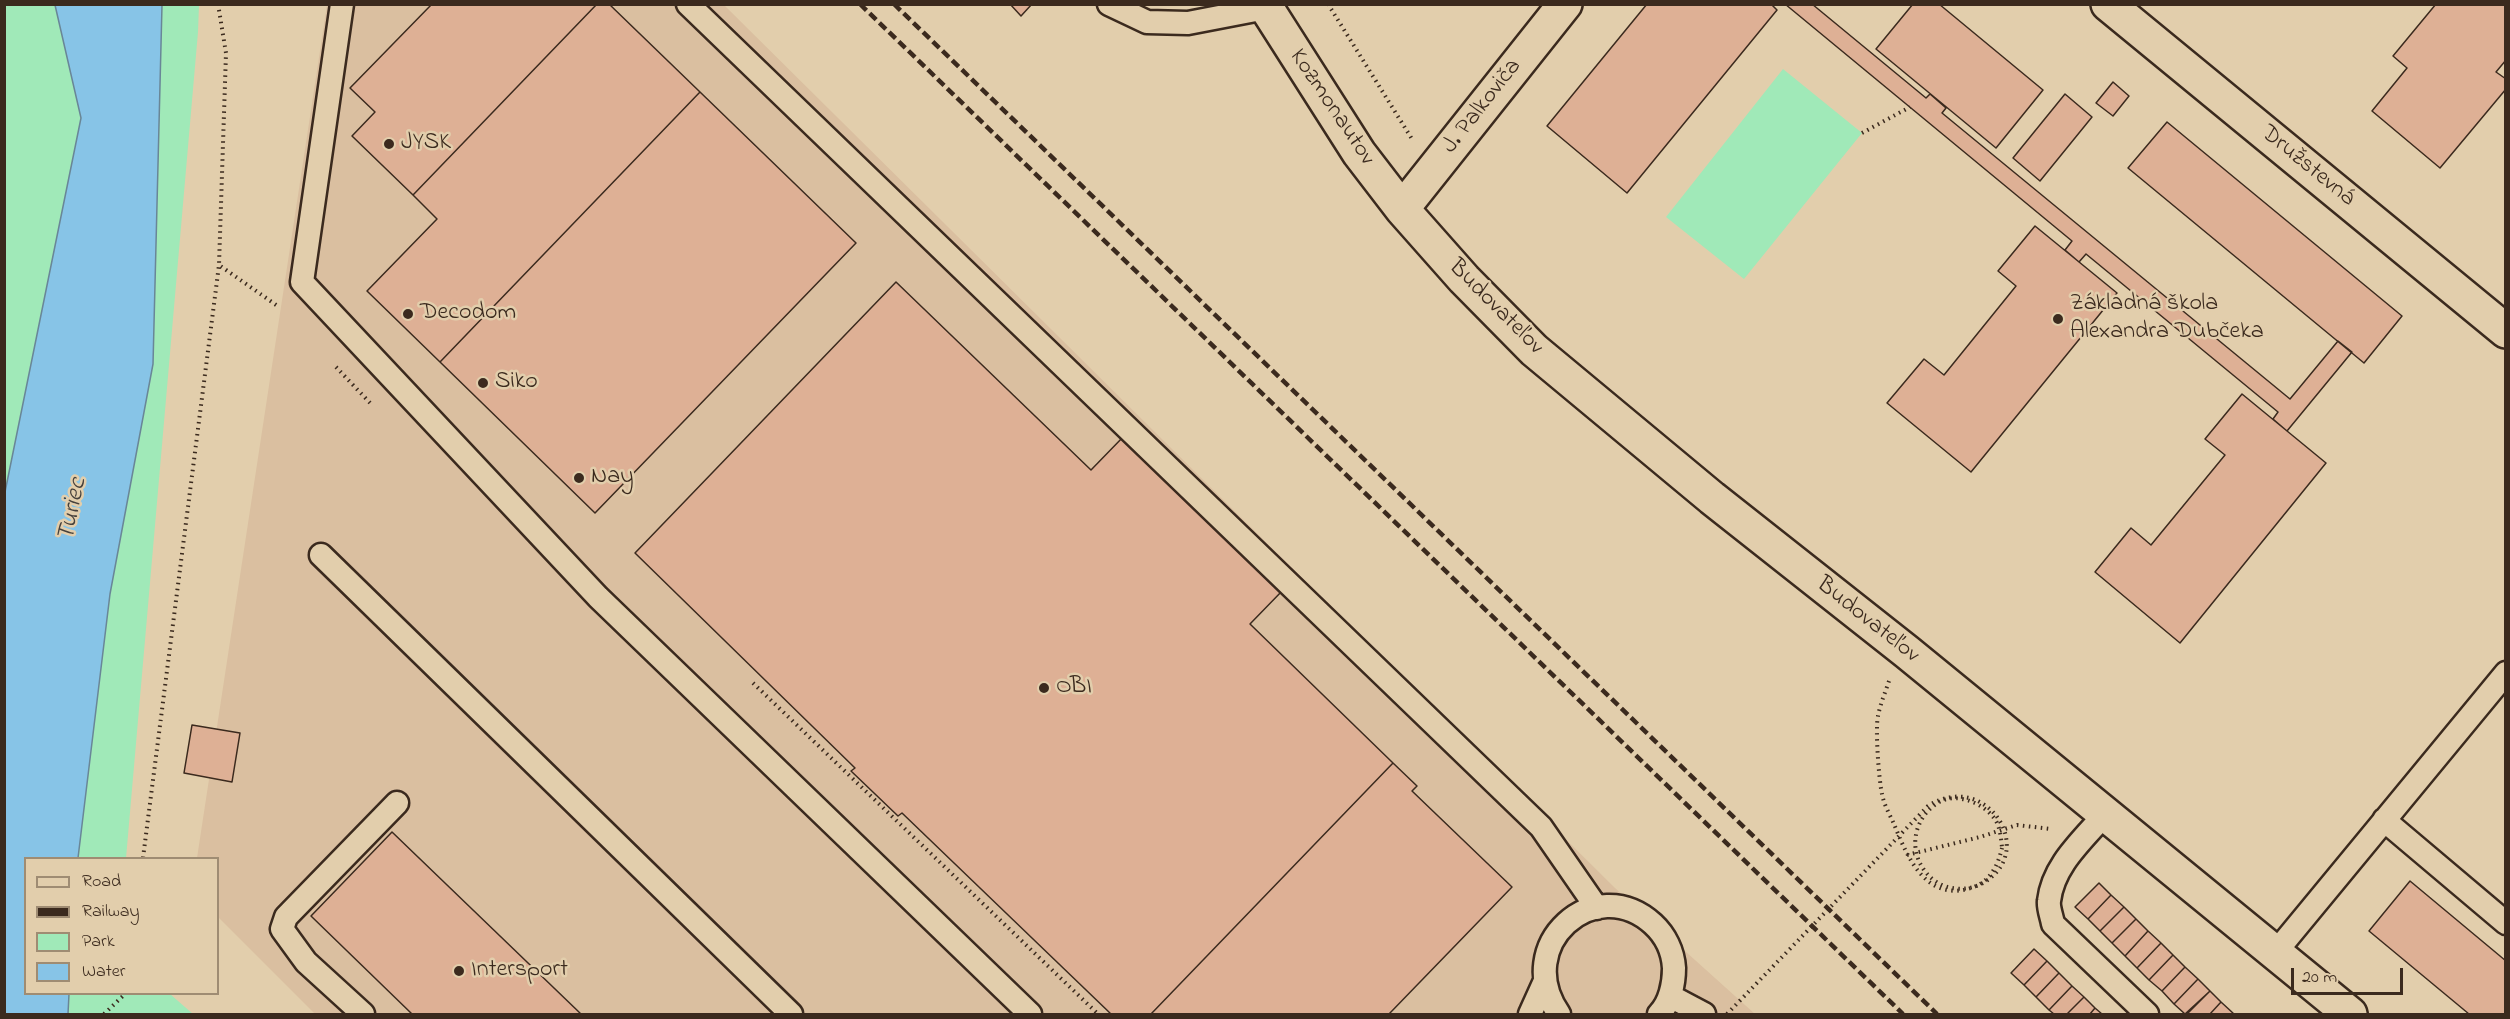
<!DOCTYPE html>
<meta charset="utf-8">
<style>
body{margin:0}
#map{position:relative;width:2510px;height:1019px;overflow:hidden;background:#e2ceac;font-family:"Indie Flower",sans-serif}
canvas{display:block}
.frame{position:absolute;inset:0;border:6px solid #3b2a1e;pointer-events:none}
.legend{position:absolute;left:24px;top:857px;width:195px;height:138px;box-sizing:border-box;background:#e2ceac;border:2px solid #9f8c73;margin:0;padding:8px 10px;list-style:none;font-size:18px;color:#3b2a1e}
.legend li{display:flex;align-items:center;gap:12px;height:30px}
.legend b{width:30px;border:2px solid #9f8c73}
.scale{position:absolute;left:2291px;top:968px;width:112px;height:27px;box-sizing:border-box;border:3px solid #3b2a1e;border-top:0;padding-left:8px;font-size:18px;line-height:21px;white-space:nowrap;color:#3b2a1e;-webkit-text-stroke:4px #e2ceac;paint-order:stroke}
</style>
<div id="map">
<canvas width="2510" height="1019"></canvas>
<div class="frame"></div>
<ul class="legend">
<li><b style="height:8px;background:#e2ceac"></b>Road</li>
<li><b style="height:8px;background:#3b2a1e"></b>Railway</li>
<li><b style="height:16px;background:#a0e9b8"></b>Park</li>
<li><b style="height:16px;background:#87c4e7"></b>Water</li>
</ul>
<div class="scale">20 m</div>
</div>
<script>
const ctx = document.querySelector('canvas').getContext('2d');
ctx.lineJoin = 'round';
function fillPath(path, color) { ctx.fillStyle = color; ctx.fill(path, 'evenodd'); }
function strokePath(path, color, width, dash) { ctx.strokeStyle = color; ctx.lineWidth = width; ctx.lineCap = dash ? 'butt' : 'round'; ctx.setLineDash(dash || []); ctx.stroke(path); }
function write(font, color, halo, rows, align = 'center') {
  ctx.font = font + ' "Indie Flower",sans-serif'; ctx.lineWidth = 5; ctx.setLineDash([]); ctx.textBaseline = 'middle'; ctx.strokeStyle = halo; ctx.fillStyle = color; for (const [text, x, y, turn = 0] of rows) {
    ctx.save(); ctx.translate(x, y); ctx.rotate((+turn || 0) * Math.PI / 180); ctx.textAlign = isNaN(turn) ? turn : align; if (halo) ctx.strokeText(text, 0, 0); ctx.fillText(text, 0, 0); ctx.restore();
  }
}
const built = new Path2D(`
 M327 5H724L1615 888 1755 1014H315L218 917V858H197Z`);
const green = new Path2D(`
 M5 5H199L198 32 126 858H26V994H170L193 1014H5Z
 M1783 69 1862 133 1744 279 1666 217Z`);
const water = new Path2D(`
 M55 5H162L153 364 110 594 78 858H26V994H69L68 1014H5V492L81 118Z`);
const building = new Path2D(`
 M432 4H597L413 195 352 136 375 112 350 88Z
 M597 4H609L700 92 440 362 367 291 437 219 413 195Z
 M1010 4H1032L1021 16Z
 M1647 4H1771L1777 10 1627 193 1547 126Z
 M1785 4H1812L1926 98 1930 94 1946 108 1942 113 2290 399 2338 341 2352 352 2287 431 2273 419 2278 412 2086 254 2079 262 2065 250 2072 241Z
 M1913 4H1939L2043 90 1996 148 1876 49Z
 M2436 4H2506V60L2496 72 2506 79V89L2440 168 2372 111 2407 68 2393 56Z
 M2113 82 2129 96 2113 116 2096 103Z
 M700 92 856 243 595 513 440 362Z
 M2065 94 2092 117 2040 181 2013 158Z
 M2167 122 2402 316 2364 363 2128 168Z
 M2035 226 2117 293 1971 472 1887 403 1924 359 1944 375 2016 286 1998 271Z
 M896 282 1091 470 1124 436 1283 590 1250 624 1393 763 1151 1014H1111L902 813 898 816 851 771 855 768 635 553Z
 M2242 394 2326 463 2180 643 2095 572 2131 528 2151 545 2225 455 2205 439Z
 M192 725 240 733 232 782 184 773Z
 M1393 763 1417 786 1412 791 1512 887 1389 1014H1151Z
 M392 832 581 1014H412L311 916Z
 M2410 881 2506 961V1014H2469L2369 931Z
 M2099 883 2111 895 2088 919 2075 907Z
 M2111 895 2124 907 2100 931 2088 919Z
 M2124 907 2136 919 2112 943 2100 931Z
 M2136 919 2148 931 2125 956 2112 943Z
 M2148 931 2161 943 2137 968 2125 956Z
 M2161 943 2173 955 2149 980 2137 968Z
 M2034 949 2047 961 2024 985 2011 973Z
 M2173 955 2185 967 2162 991 2149 980Z
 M2047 961 2059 973 2036 997 2024 985Z
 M2185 967 2198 979 2174 1004 2162 991Z
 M2059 973 2072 986 2049 1010 2036 997Z
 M2198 979 2210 991 2185 1014 2174 1004Z
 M2072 986 2084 997 2067 1014H2054L2049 1010Z
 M2210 991 2221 1002 2210 1014H2187Z
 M2084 997 2095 1008 2090 1014H2067Z
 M2221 1002 2234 1014H2210Z
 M2095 1008 2102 1014H2090Z`);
const path = new Path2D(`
 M218 4 226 53 219 265 279 307
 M1328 4 1412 139
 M1862 133 1910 107
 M336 367 372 405
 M1889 681C1885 693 1880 705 1878 716 1875 729 1879 781 1882 794 1884 805 1890 815 1894 824 1908 859 1927 904 1974 887 1991 880 1998 865 2002 848
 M753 683 1098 1014
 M1907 855 1980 837 2017 825 2051 829
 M143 858 219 265
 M104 1014 125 994`);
const service = new Path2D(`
 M342 4 302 282 598 597 1030 1014
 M688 4 1541 827 1597 908
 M1109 4 1147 22 1188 23 1266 8 1269 4
 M321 555 791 1014
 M2105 814C2083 840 2053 865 2049 901 2048 908 2052 917 2053 924L2147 1014
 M2384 820 2506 923
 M2275 953 2506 673
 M1670 996 1704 1014
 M363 1014 306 962 282 929 286 917 397 803
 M1530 1014 1544 983
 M1559 1014C1511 945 1595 871 1653 924 1665 935 1673 951 1674 968 1674 984 1670 1003 1659 1014`);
const minor = new Path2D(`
 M1264 4 1359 153 1402 209 1464 279 1534 350 1712 498 1907 652 2350 1014
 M2108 4 2506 331
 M1402 209 1565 4`);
const rail = new Path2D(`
 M860 4 1903 1014
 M894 4 1937 1014`);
const pathBridge = new Path2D(`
 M1727 1014 1928 806C1986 769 2039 851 1983 883 1969 891 1949 891 1935 881 1908 861 1909 823 1936 804 1954 791 1982 802 1994 818 2000 826 2001 837 2002 848`);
const markers = [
 [389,144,6,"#3b2a1e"],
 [408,314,6,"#3b2a1e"],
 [2058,319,6,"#3b2a1e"],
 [483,383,6,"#3b2a1e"],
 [579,478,6,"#3b2a1e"],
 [1044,688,6,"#3b2a1e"],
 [459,971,6,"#3b2a1e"]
];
const streetNames = [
 ["J. Palkoviča",1483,107,-52],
 ["Kozmonautov",1331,108,56],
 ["Družstevná",2307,167,39],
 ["Budovateľov",1495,308,45],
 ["Budovateľov",1867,621,38]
];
const poiNames = [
 ["JYSK",401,144],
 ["Základná škola",2070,305],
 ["Alexandra Dubčeka",2070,333],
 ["Decodom",420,314],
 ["Siko",495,383],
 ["Nay",591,478],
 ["OBI",1056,688],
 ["Intersport",471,971]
];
const waterNames = [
 ["Turiec",74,510,-79]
];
fillPath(built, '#dabfa0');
fillPath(green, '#a0e9b8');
fillPath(water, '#87c4e7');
strokePath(water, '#698697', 1.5);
fillPath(building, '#deb095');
strokePath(building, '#3b2a1e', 1.5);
strokePath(service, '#3b2a1e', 27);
strokePath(minor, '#3b2a1e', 38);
strokePath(path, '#3b2a1e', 4, [1.5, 4.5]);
strokePath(service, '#e2ceac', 22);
strokePath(minor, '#e2ceac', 33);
strokePath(rail, '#3b2a1e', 4.5, [9, 4.5]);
strokePath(pathBridge, '#3b2a1e', 4, [1.5, 4.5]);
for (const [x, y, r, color] of markers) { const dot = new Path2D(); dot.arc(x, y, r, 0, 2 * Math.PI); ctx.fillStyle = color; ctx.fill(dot); strokePath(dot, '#e2ceac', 2); }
write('24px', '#3b2a1e', '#e2ceac', streetNames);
write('24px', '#3b2a1e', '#e2ceac', poiNames, 'left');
write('italic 26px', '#46413c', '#e2ceac', waterNames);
</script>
